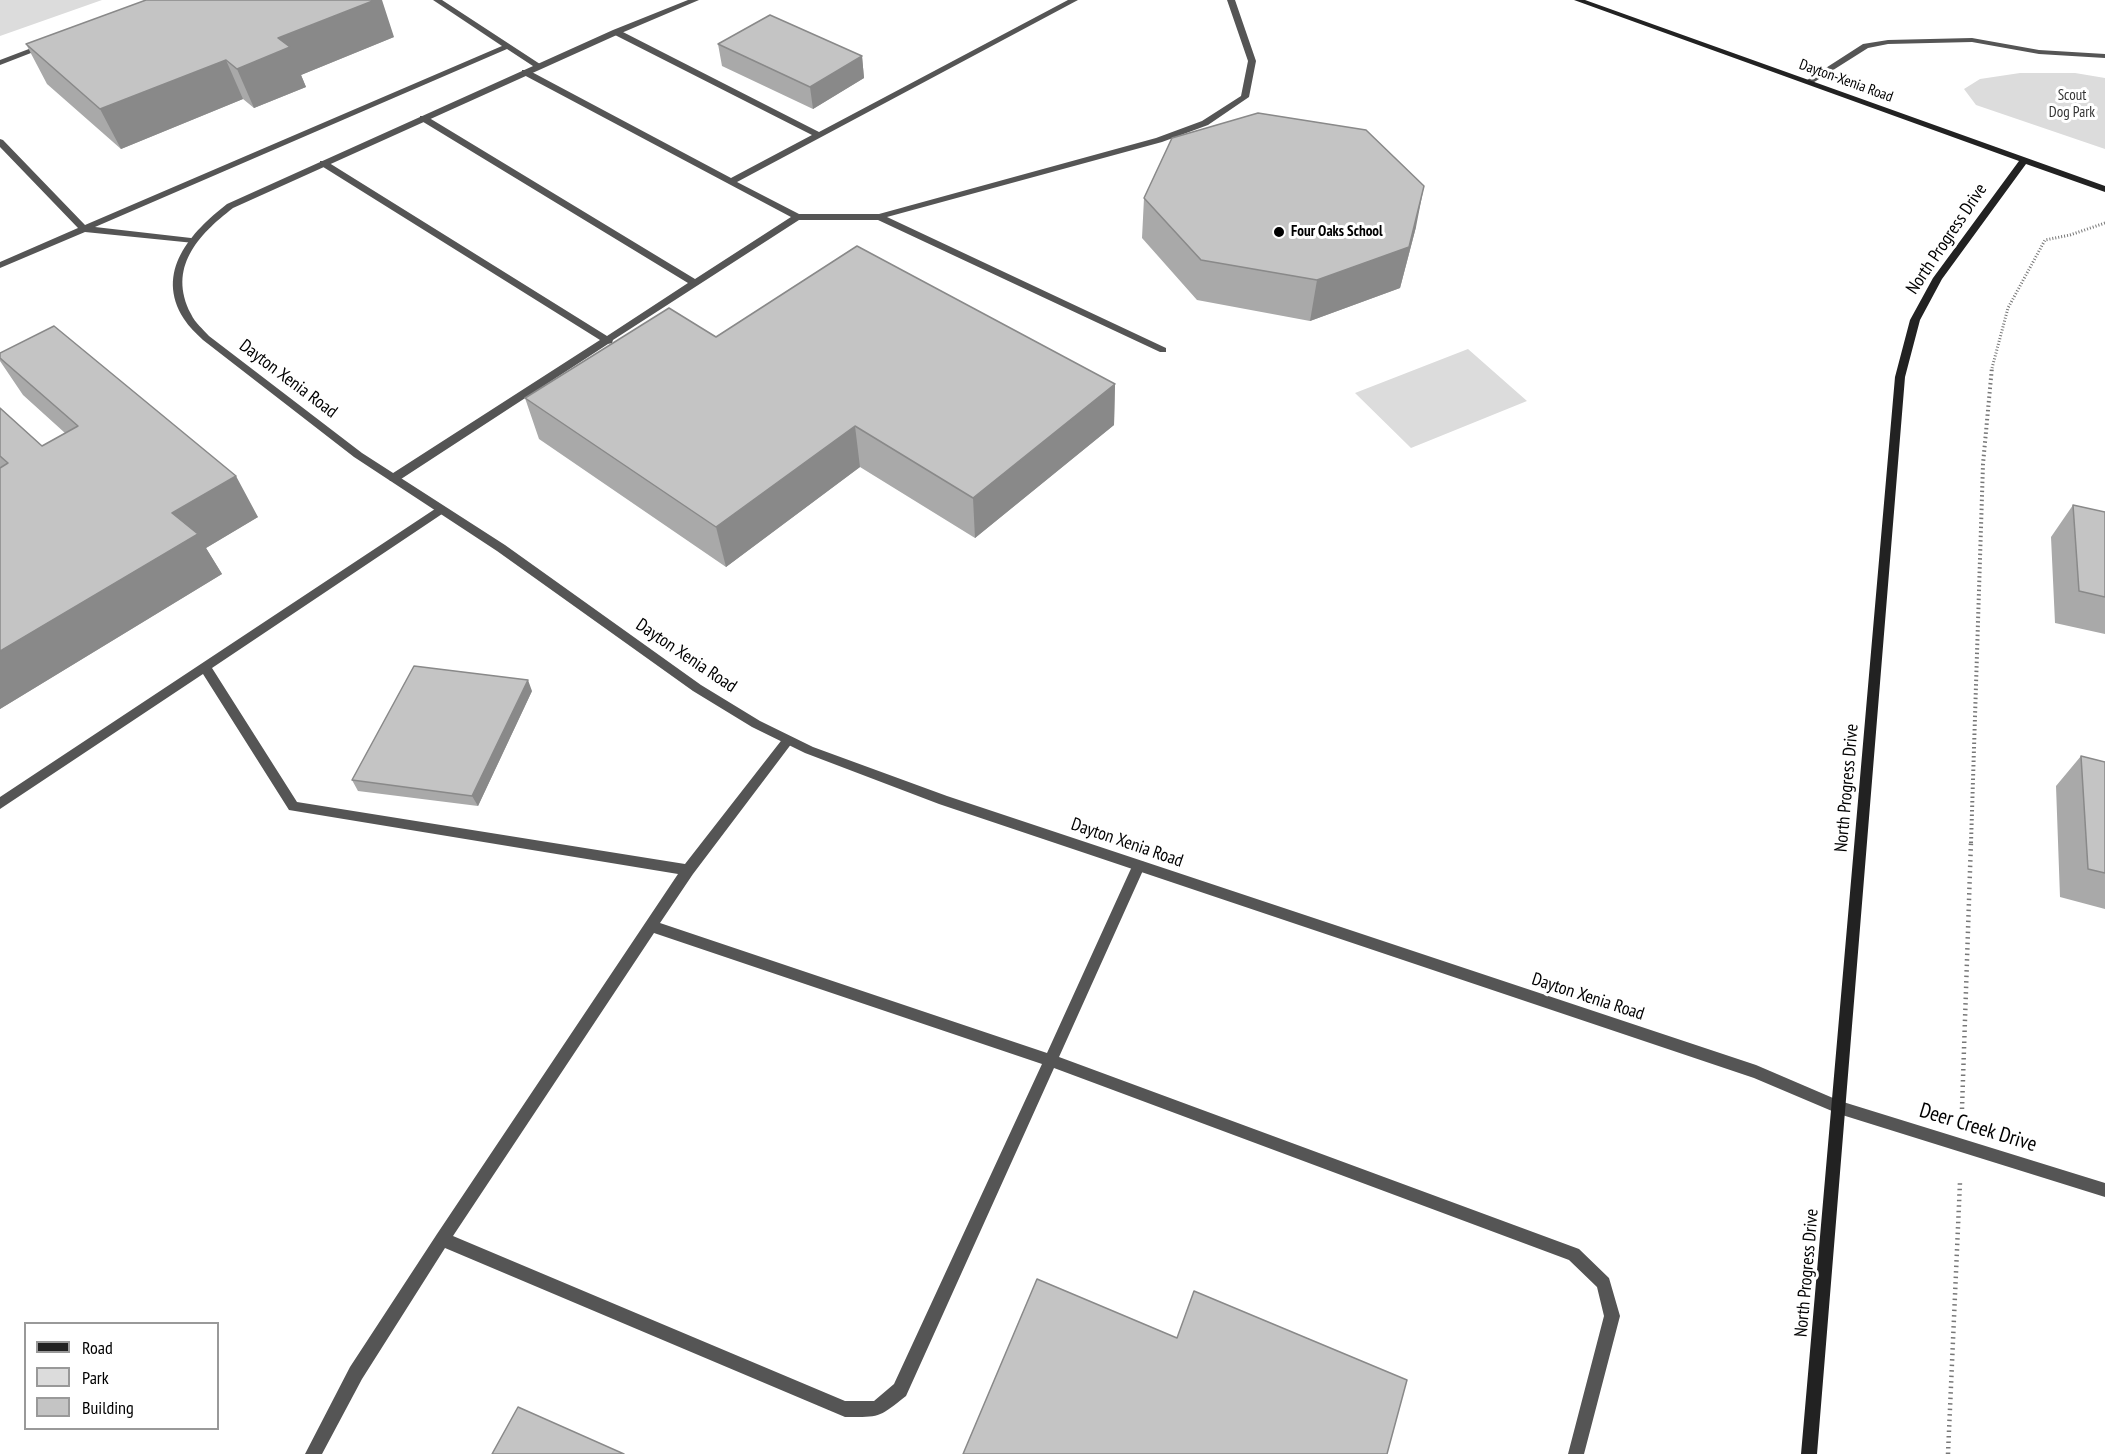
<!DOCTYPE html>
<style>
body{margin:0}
#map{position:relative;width:2105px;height:1454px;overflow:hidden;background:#fff;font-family:"PT Sans Narrow",sans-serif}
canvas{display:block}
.legend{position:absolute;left:24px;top:1322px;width:195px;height:108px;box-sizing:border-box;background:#fff;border:2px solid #999;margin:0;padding:8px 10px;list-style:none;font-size:18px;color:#000}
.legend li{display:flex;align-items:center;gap:12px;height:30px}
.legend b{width:30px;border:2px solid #999}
</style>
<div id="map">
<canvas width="2105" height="1454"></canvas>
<ul class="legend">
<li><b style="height:8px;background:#222"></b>Road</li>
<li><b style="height:16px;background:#dcdcdc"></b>Park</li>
<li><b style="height:16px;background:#c4c4c4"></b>Building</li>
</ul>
</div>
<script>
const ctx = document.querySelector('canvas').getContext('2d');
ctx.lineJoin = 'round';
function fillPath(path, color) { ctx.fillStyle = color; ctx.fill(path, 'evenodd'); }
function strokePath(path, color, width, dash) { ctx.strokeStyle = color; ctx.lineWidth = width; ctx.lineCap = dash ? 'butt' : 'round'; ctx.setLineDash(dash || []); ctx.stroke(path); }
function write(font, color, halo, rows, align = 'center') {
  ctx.font = font + ' "PT Sans Narrow",sans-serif'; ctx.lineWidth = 6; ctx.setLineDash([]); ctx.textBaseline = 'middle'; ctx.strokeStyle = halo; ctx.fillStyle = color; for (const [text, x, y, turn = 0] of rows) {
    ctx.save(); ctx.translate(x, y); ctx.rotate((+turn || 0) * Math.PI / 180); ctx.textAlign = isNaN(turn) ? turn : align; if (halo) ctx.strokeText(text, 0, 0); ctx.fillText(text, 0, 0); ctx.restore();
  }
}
const green = new Path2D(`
 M0 0H102L0 36Z
 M2020 73H2075L2105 78V149L1976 105 1964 89 1980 79Z
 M1468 349 1527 401 1411 448 1355 393Z`);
const pathFar2 = new Path2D(`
 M1992 368 2008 308 2045 240 2070 235 2105 223`);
const pathFar1 = new Path2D(`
 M1971 843 1983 464 1992 367`);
const path = new Path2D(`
 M1962 1109 1971 841
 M1948 1454 1960 1182`);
const lane = new Path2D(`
 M433 0H442L543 66 536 68 507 49 95 227 191 238 196 241 194 243 85 232 0 268V262L78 228 0 147V139L3 140 85 225 502 46Z
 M1068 0H1078L737 182 799 214H879L1156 138 1202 121 1241 96 1248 61 1227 0H1235L1256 61 1249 97 1208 125 1162 142 887 217 1166 348V352H1160L878 220H799L613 340 612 343 608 344 398 481H390L389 478 390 475 600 340 320 165V161H326L607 336 688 283 420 120V116H426L695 279 791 217 522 74V70H528L731 178 812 135 613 34V30H619L819 132Z
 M1972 38 2039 50 2105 54V58L2039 54 1972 42 1888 44 1868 48 1811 84 1804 82 1863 44 1888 40Z
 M42 44 49 46 0 65V60Z
 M441 505 446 509 445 512 212 668 297 802 685 864 784 737H792L794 740 792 743 693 874 660 923 1047 1053 1134 862 1139 861 1144 862 1145 866 1059 1057 1579 1249 1609 1278 1620 1316 1584 1454H1568L1604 1316 1597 1287 1569 1260 1054 1068 906 1396C878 1418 881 1417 845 1417L445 1248 362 1379 322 1454H305L350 1367 437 1234 678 874 289 810 203 674 0 809V797ZM654 933 1042 1064 894 1384 874 1401H845L453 1236Z`);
const street = new Path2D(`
 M688 0H699L619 34 233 208C198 235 167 268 191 314 195 323 203 329 209 336L362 453 505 545 701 685 760 721 813 747 947 796 1756 1065 1840 1101 2105 1183V1197L1839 1114 1754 1078 939 804 805 753 752 727 693 691 497 551 354 457 203 340C196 333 189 327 184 319 154 272 191 232 227 204L613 30Z`);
const secondary = new Path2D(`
 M1574 0H1585L2105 186V192L2026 164 1942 279 1920 320 1905 377 1817 1454H1801L1895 377 1910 320 1933 278 2019 161Z`);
const wall = new Path2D(`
 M394 37 301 75 306 87 254 108 243 99 121 149 47 84 26 44Z
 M718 44 862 56 864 78 813 109 722 66Z
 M1144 198 1416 227 1400 288 1310 321 1197 300 1142 238Z
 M716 337 1115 384 1114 425 975 538 860 467 726 567 539 439 525 398Z
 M0 353 258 517 206 548 222 574 0 709V408L42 446 65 433 23 395 0 361Z
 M2073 505 2105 512V634L2055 623 2051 537Z
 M532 691 478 806 358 791 352 780Z
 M2081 756 2105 762V909L2060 897 2056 786Z`);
const shadedWall = new Path2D(`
 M375 0H382L394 37 301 75 306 87 254 108 237 69 278 38Z
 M862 56 864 78 813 109 810 87Z
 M226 60 243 99 121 149 100 109Z
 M1424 186 1416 227 1400 288 1310 321 1317 280Z
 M1115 384 1114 425 975 538 973 498Z
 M855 426 860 467 726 567 716 527Z
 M236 476 258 517 206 548 222 574 0 709V651L172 513Z
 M528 680 532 691 478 806 472 796Z`);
const building = new Path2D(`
 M146 0H375L278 38 290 47 237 69 226 60 100 109 26 44Z
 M770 15 862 56 810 87 718 44Z
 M1258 113 1366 130 1424 186 1409 247 1317 280 1201 260 1144 198 1172 138Z
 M857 246 1115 384 973 498 855 426 716 527 525 398 669 308 716 337Z
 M54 326 236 476 172 513 198 534 0 651V468L8 463 0 456V408L42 446 78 426 0 358V353Z
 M2073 505 2105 512V597L2079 591Z
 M414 666 528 680 472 796 352 780Z
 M2081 756 2105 762V873L2088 869Z
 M1037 1279 1177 1338 1194 1291 1407 1380 1387 1454H963Z
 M518 1407 624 1454H492Z`);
const markers = [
 [1279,232,6,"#000"]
];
const farStreetnames = [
 ["Dayton-Xenia Road",1846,81,20]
];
const farParknames = [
 ["Scout",2072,96],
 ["Dog Park",2072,113]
];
const farPoinames = [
 ["Four Oaks School",1291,232]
];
const streetNames = [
 ["North Progress Drive",1947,239,-56],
 ["Dayton Xenia Road",288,379,37],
 ["Dayton Xenia Road",686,656,34],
 ["North Progress Drive",1847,788,-85],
 ["Dayton Xenia Road",1127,843,19],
 ["Dayton Xenia Road",1588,997,18],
 ["North Progress Drive",1807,1273,-85]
];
const nearStreetnames = [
 ["Deer Creek Drive",1978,1128,17]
];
fillPath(green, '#dcdcdc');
strokePath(pathFar2, '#777', 3, [1, 2]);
strokePath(pathFar1, '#777', 4, [1.5, 3]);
strokePath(path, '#777', 4.5, [1.5, 4]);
fillPath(lane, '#555');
fillPath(street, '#555');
fillPath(secondary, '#222');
fillPath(wall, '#a9a9a9');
fillPath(shadedWall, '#898989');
fillPath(building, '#c4c4c4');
strokePath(building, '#898989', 1.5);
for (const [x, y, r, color] of markers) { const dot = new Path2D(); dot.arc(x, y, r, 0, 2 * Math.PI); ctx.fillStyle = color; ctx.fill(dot); strokePath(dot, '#fff', 2); }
write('15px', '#000', '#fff', farStreetnames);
write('15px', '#333', '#fff', farParknames);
write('bold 15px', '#000', '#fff', farPoinames, 'left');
write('18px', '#000', '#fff', streetNames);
write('21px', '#000', '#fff', nearStreetnames);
</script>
